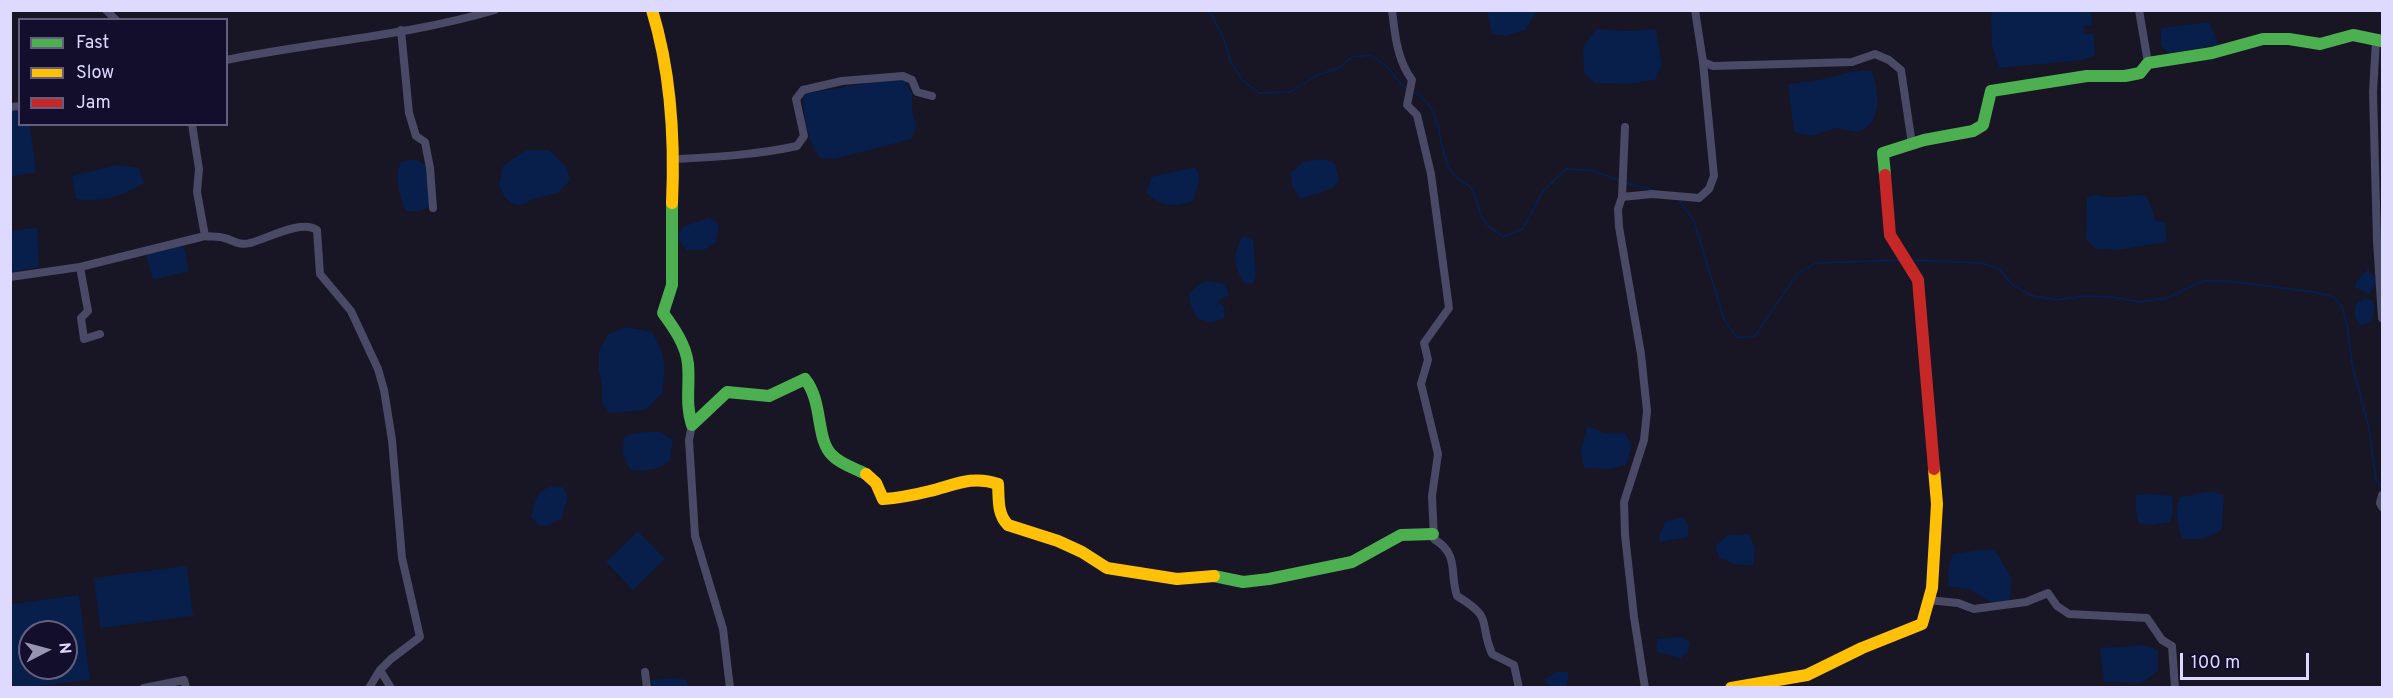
<!DOCTYPE html>
<style>
body{margin:0}
#map{position:relative;width:2393px;height:698px;overflow:hidden;background:#181525;font-family:Overpass,sans-serif}
canvas{display:block}
.frame{position:absolute;inset:0;border:12px solid #ddd9ff;pointer-events:none}
.legend{position:absolute;left:18px;top:18px;width:210px;height:108px;box-sizing:border-box;background:#130e2c;border:2px solid #645f80;margin:0;padding:8px 10px;list-style:none;font-size:18px;color:#ddd9ff}
.legend li{display:flex;align-items:center;gap:12px;height:30px}
.legend b{width:30px;border:2px solid #645f80}
.north{position:absolute;left:18px;top:620px;width:60px;height:60px;box-sizing:border-box;background:#130e2c;border:2px solid #645f80;border-radius:50%;rotate:84deg;font-size:16px;font-weight:700;line-height:24px;text-align:center;color:#ddd9ff}
.north::after{content:'';display:block;margin:auto;width:21px;height:27px;background:#9894b3;clip-path:polygon(50% 0,100% 100%,50% 72%,0 100%)}
.scale{position:absolute;left:2180px;top:653px;width:129px;height:27px;box-sizing:border-box;border:3px solid #ddd9ff;border-top:0;padding-left:8px;font-size:18px;line-height:21px;white-space:nowrap;color:#ddd9ff;-webkit-text-stroke:4px #130e2c;paint-order:stroke}
</style>
<div id="map">
<canvas width="2393" height="698"></canvas>
<div class="frame"></div>
<ul class="legend">
<li><b style="height:8px;background:#4caf50"></b>Fast</li>
<li><b style="height:8px;background:#ffc107"></b>Slow</li>
<li><b style="height:8px;background:#c62828"></b>Jam</li>
</ul>
<div class="north">N</div>
<div class="scale">100 m</div>
</div>
<script>
const c = document.querySelector('canvas').getContext('2d');
c.lineJoin = 'round';
function fillPath(path, color) { c.fillStyle = color; c.fill(path, 'evenodd'); }
function trace(path, color, width, dash) { c.strokeStyle = color; c.lineWidth = width; c.lineCap = dash ? 'butt' : 'round'; c.setLineDash(dash || []); c.stroke(path); }
fillPath(new Path2D(`
 M1997 10 2091 11 2092 25 2084 26V34H2094L2095 56 2082 60 1999 68 1992 45 1991 14Z
 M1487 11V10L1537 11 1525 30 1506 36 1492 34Z
 M2209 22 2219 45 2168 53 2161 45V28Z
 M1596 29 1630 31 1656 29 1662 65 1655 80 1628 84 1595 83 1584 73 1583 47Z
 M1856 71H1871C1878 85 1881 110 1871 123 1868 127 1862 130 1858 132L1836 128 1812 136 1794 132 1788 84 1819 80Z
 M890 79H904L912 93V112L917 125 911 139 835 159 820 158C808 141 802 114 804 94Z
 M19 110 20 124 30 125 36 173 11 176V111Z
 M526 150H549L566 166 570 180 558 193 532 199 525 204 515 205 505 198 499 185 503 166Z
 M1323 159 1335 163 1339 181 1333 188 1300 199 1292 185 1290 173 1304 162Z
 M407 160H417L426 165 429 203 427 208 416 212 406 211C400 199 394 174 401 162Z
 M117 165 139 168 144 183C121 197 103 202 76 199L72 176Z
 M1195 167 1200 178 1193 201C1174 208 1161 207 1146 192L1152 177Z
 M2096 195C2115 200 2125 195 2145 195L2150 203 2156 221 2165 222 2167 242 2117 250 2096 249 2086 239 2087 197Z
 M708 218 715 221 719 226 716 242 704 250H686L678 238 682 227Z
 M37 227 39 267 11 272V231Z
 M1243 236 1253 240 1256 275 1253 284 1244 283C1233 265 1233 254 1243 236Z
 M176 246 184 247 189 271 153 280 146 255Z
 M2368 269 2377 280 2370 295 2355 287 2356 282Z
 M1209 281 1225 284 1229 295 1218 301 1225 308 1224 319 1210 322 1198 319 1191 307 1189 293 1201 283Z
 M2365 298 2373 301 2375 309 2372 320 2362 326C2354 320 2354 313 2356 304Z
 M628 327 652 332C666 356 666 366 662 394L645 410 609 413 602 403V384L599 372V352L608 334Z
 M1587 426 1605 433H1625L1632 446 1626 465 1611 469 1584 468 1581 452Z
 M646 432H660L673 440 670 460C659 470 646 472 632 470 622 460 622 451 624 438L631 434Z
 M553 486 563 487 568 497 561 519 547 526 539 525 531 517C535 501 535 491 553 486Z
 M2213 491 2224 496 2222 530 2202 539H2182C2178 525 2173 511 2180 497Z
 M2150 494 2172 496 2173 512 2170 522 2154 525 2139 523 2136 513V495Z
 M1683 517 1688 524V537L1659 542 1660 533 1666 521Z
 M638 531 665 559 633 590 606 562Z
 M1749 534 1755 548 1753 565H1737L1719 558 1715 546 1728 535Z
 M1981 550H1995L2012 579 2009 603 1991 602 1969 589 1948 586 1949 565 1953 554Z
 M187 566 193 616 100 628 94 578Z
 M79 595 90 680 29 687H11V604ZM30 632H66V668H30Z
 M1680 637 1690 642 1688 652 1681 658 1657 652 1656 645 1658 639Z
 M2144 645 2158 650V671L2141 683 2104 682 2100 648Z
 M1556 672H1567L1569 676 1566 686 1551 687 1544 680Z
 M676 678 687 680 688 687H652L651 680Z`), '#071f4a');
trace(new Path2D(`
 M1207 10 1212 16 1223 37 1230 60 1242 80 1259 93 1290 92 1318 75 1339 68 1352 57 1371 55 1388 68 1402 85 1409 90
 M1414 92C1446 111 1435 142 1450 170 1455 179 1464 181 1471 188 1479 198 1477 213 1485 222 1489 228 1498 232 1503 237L1523 229 1543 191 1566 169 1593 171 1621 181
 M1626 183 1652 190
 M1679 200 1694 221 1724 319 1737 338 1755 336 1797 274 1816 263 1901 260
 M1910 260 1982 263 1999 269 2013 285 2030 295 2056 300 2085 296 2112 297 2140 302 2167 298 2203 281H2227L2314 292 2334 297 2342 307 2347 325 2352 364 2369 428 2376 479 2382 488`), '#071f4a', 2);
trace(new Path2D(`
 M106 10 116 20
 M1392 10C1395 35 1397 60 1412 80L1407 105 1417 115 1431 174 1449 308 1424 343 1428 360 1421 384 1438 454 1432 496 1434 539C1460 555 1449 572 1457 596 1495 619 1478 621 1492 654L1514 665 1519 688
 M1695 10 1703 62 1713 66 1852 62 1875 54 1889 60 1901 70 1912 144
 M2139 10 2148 63
 M401 30 409 113 416 136 425 142 430 168 433 208
 M2376 41 2373 92 2377 241 2382 318
 M226 60C315 42 407 36 495 10
 M10 107 20 106
 M192 124 199 169 197 192 205 236C211 237 218 236 224 238 233 240 239 246 250 243 267 239 301 219 317 230L320 274 351 311 378 369 384 390 392 440 402 558 420 637 391 659 380 670 391 688
 M674 159C716 157 756 155 797 146L804 136 796 99 803 90 842 81 903 76 912 80 917 92 932 96
 M1622 197 1625 127
 M80 267 88 311 81 318 84 339 100 334
 M10 277 80 267 205 236
 M692 425 689 440 695 536 723 629 730 688
 M2382 495 2380 503 2382 507
 M1928 600 1958 603 1974 609 2026 602 2048 593 2057 606 2069 614 2147 618 2162 640 2172 646 2175 688
 M645 672 647 688
 M144 688 184 680 186 688
 M369 688 380 670
 M1645 688 1634 617 1625 535 1624 502 1644 440 1647 411 1641 354 1619 227 1618 209 1622 197 1652 194 1699 198 1709 189 1714 176 1703 62`), '#4a4966', 8);
trace(new Path2D(`
 M1885 175 1883 153 1924 140 1973 131 1983 125 1991 91 2087 76H2125L2140 73 2148 63 2212 53 2263 39H2289L2320 44 2353 35 2382 41
 M672 203V285L663 313C674 328 686 345 688 364 690 385 685 404 692 425L727 392 769 396 805 379C824 403 815 440 833 456 842 465 855 468 866 474
 M1214 576 1243 582 1269 579 1352 562 1401 535 1433 534`), '#4caf50', 12);
trace(new Path2D(`
 M652 10C671 72 675 138 672 203
 M866 474 876 483 883 499C899 498 914 495 930 491 954 485 973 475 998 484 999 499 997 514 1008 525L1058 541 1082 552 1107 568 1177 579 1214 576
 M1731 688 1807 675 1862 648 1922 624 1932 588 1937 504 1934 469`), '#ffc107', 12);
trace(new Path2D(`
 M1885 175 1890 235 1918 280 1934 469`), '#c62828', 12);
</script>
